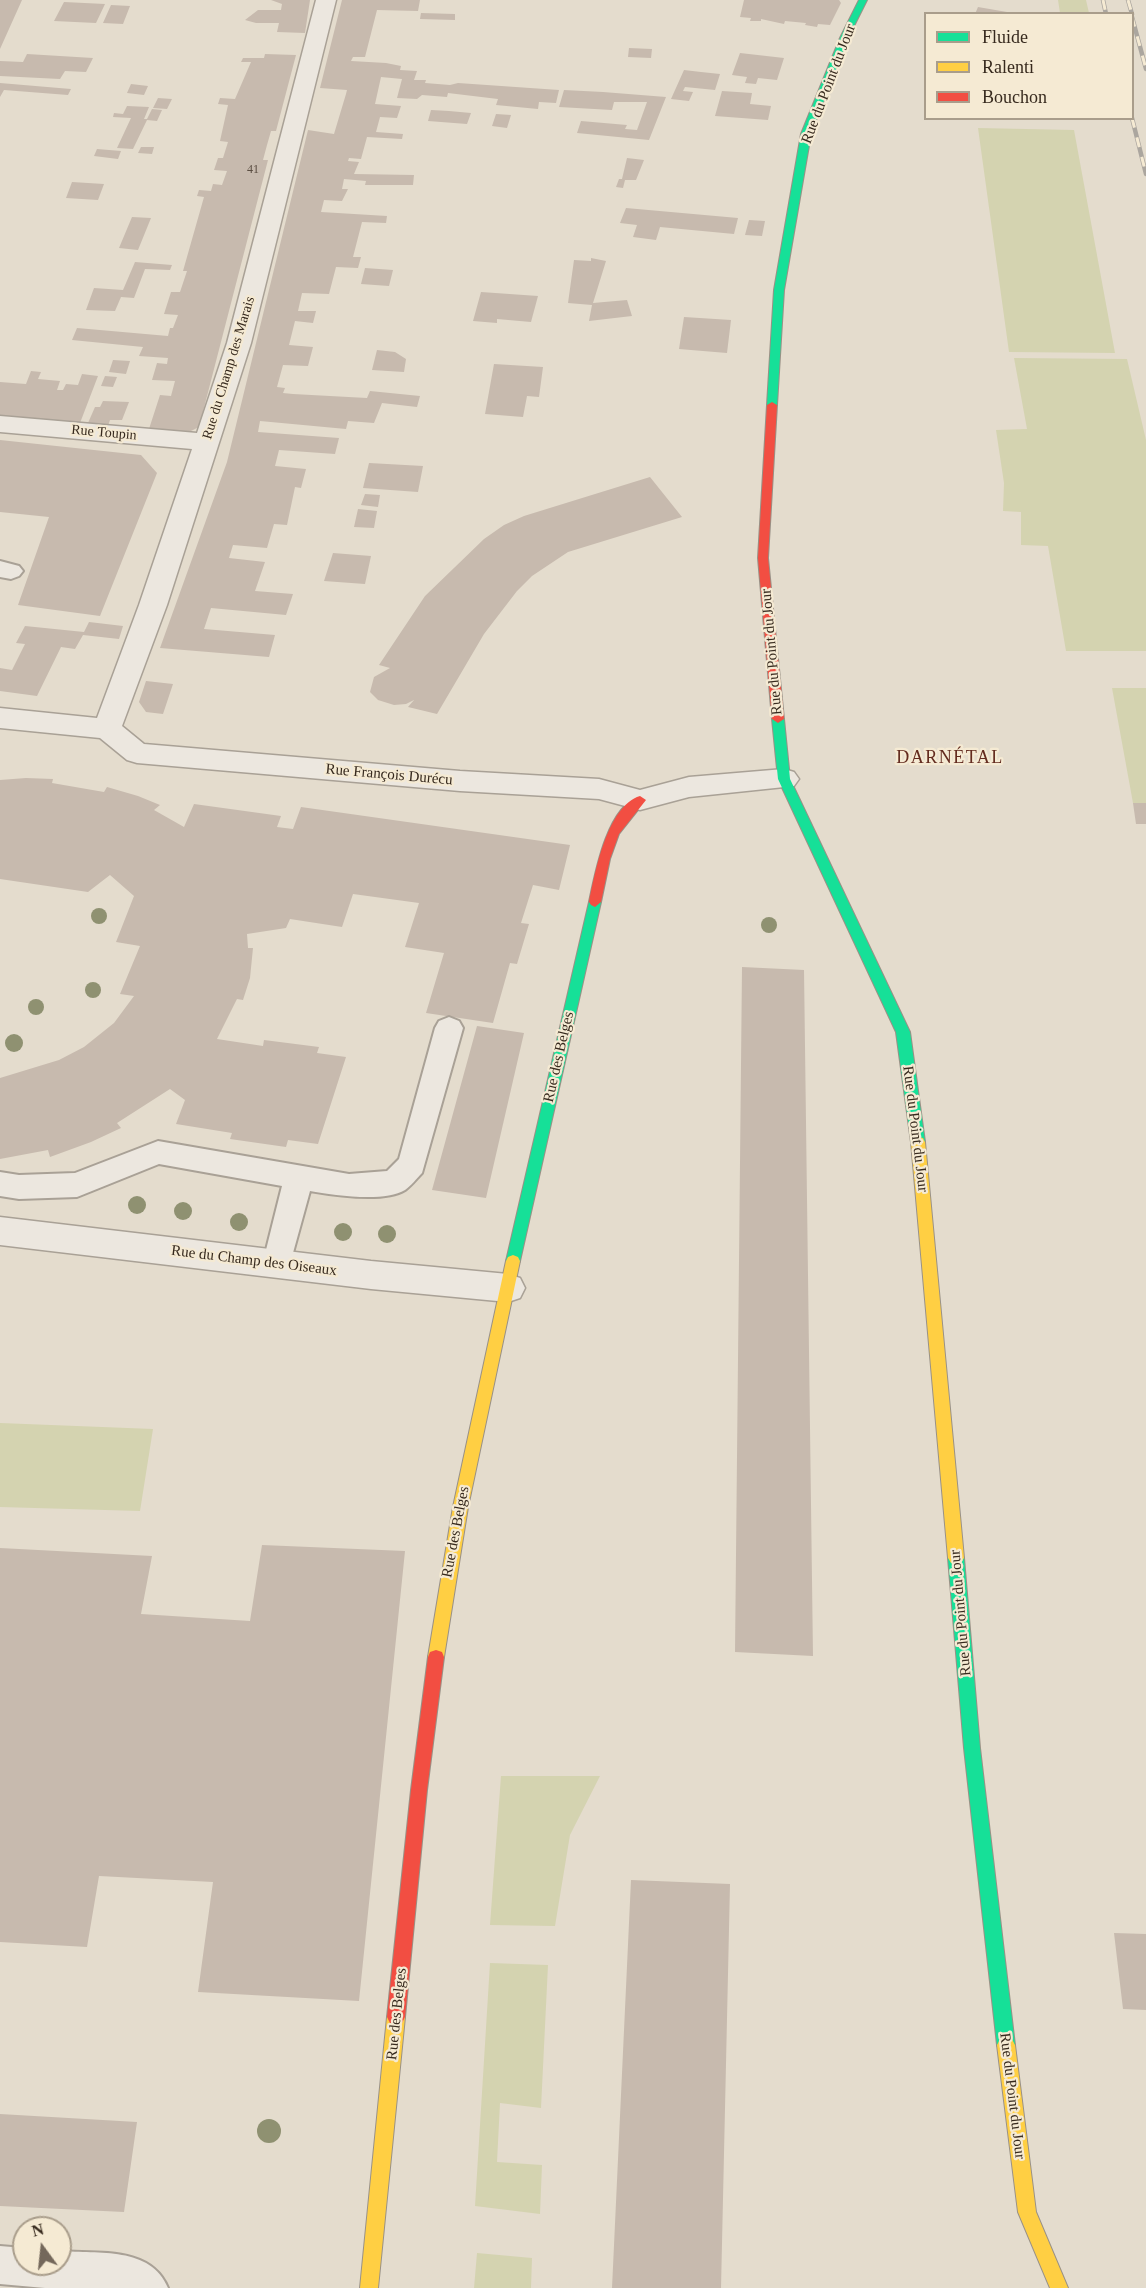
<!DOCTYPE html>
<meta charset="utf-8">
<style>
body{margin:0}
#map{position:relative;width:1146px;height:2288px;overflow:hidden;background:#e4dccd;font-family:"Times New Roman",serif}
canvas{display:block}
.legend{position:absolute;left:924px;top:12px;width:210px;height:108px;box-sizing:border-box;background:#f5ead3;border:2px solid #a99d8b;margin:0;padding:8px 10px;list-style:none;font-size:18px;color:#372a1e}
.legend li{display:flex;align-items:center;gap:12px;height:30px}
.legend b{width:30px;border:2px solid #a99d8b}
.north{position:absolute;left:12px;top:2216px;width:60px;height:60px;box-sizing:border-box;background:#f5ead3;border:2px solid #a99d8b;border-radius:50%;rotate:345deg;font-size:16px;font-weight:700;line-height:24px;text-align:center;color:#372a1e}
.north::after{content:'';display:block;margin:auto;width:21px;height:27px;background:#74685b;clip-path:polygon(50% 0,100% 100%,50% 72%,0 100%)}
</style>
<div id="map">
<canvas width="1146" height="2288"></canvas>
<ul class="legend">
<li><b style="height:8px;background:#16e098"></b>Fluide</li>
<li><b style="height:8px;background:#ffcf43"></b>Ralenti</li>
<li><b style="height:8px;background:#f24e42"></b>Bouchon</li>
</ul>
<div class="north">N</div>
</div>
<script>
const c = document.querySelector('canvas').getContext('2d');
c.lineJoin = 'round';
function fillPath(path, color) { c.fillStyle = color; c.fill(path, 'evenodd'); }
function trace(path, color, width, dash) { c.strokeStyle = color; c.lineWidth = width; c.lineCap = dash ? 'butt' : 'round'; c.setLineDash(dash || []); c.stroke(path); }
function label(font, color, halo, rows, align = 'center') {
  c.font = font + ' "Times New Roman",serif'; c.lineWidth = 4.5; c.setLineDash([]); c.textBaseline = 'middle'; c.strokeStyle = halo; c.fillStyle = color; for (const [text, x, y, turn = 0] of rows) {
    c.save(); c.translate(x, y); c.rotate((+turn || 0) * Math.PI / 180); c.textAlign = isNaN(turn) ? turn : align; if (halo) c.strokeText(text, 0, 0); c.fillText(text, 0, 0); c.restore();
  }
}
fillPath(new Path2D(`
 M1058 0H1086L1089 13H1060Z
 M978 128 1074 130 1115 353 1009 352Z
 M1014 358 1127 359 1146 440V651H1066L1048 546 1021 545V512L1003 511 1004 483 996 430 1027 429Z
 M1112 688H1146V803H1133Z
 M0 1423 153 1429 140 1511 0 1507Z
 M501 1776H600L570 1835 555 1926 490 1925Z
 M490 1963 548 1965 541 2108 500 2103 497 2162 542 2165 540 2214 475 2206Z
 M477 2253 532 2258 531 2288H474Z`), '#d4d3b0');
fillPath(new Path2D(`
 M0 0H22L0 49Z
 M271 0H310L305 33 277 32 279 23H256L245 20 258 10H281L282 4Z
 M342 0H420L418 11 377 10 365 57H353L351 61 386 63 401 66 400 70 417 71 414 80H426L425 83 450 85 458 83 559 90 556 103 539 102 538 109 496 105 498 99 448 93 447 97 422 95 417 99 397 98 402 79 381 77 375 104 401 106 397 118 380 117 376 132 403 134 402 139 367 137 361 159 349 158 348 161 359 162 354 174 414 175 413 185H365L366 181 344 179 342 189H348L342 201 324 200 321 212 387 216 386 223 362 222 353 257H361L358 268 336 267 329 294 302 293 298 311H316L313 323 295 321 289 345 313 347 308 366 283 365 277 387 285 388 283 393 293 394 367 398 370 391 420 396 417 407 382 403 374 423 348 421 346 429 260 421 258 432 339 438 335 454 279 450 275 466 306 469 301 488 295 487 287 525 274 524 267 548 233 545 229 558 265 562 255 591 293 594 286 615 211 608 204 629 275 635 269 657 160 648 227 462 308 130 334 134 346 94 347 90 320 88Z
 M744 0H839L841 3 830 25 818 24 817 27 805 25 806 23 785 21 784 24 761 19V21H750L751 18 740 17Z
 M64 2 105 4 96 23 54 21Z
 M111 5 130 6 123 24 103 23Z
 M978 7 1007 12V14H975Z
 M421 13 455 14V20L420 19Z
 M629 48 652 49 651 58 628 57Z
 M740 53 784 58 777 80 758 78 756 84 745 83 747 77 732 75Z
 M27 54 93 58 86 72 65 71 60 79 0 76V61L23 62Z
 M265 54 296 55 276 131H271L267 145 263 160H268L199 427 187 433 149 429 160 395 171 396 175 381 152 380 157 363 167 364 168 358 139 356 143 347 72 340 77 328 168 336 170 328H173L178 315 164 314 171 292H180L187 271H183L204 197 197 196 199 190 211 191 213 184 222 185 227 171 214 170 218 158H223L228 142 220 141 228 105 218 104 220 98 235 99 251 62H241L243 58H264Z
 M684 70 701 72 720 74 715 90 685 87 683 91 693 92 689 101 671 99Z
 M0 83 59 88 71 89 68 95 4 90 0 97Z
 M131 84 148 86 144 95 127 93Z
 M564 90 603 92 666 97 649 140 577 133 581 121 627 125 625 129 637 130 647 102H614L612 110 559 107Z
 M722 91 752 93 750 104 771 106 768 120 715 116Z
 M158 98 172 99 167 109 153 108Z
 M127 106 149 107 144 119H147L152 109 162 110 157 121 147 120 133 149 117 148 131 118 113 117 114 113 123 114Z
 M431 110 449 111 471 113 467 124 428 121Z
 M496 114 511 115 507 128 492 126Z
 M141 147H154L152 154 138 153Z
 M97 149 121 151 118 159 94 156Z
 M627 158 644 160 636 180H625L623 188 616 187 619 179H622Z
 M72 182 104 184 98 200 66 198Z
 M626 208 738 218 734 234 660 227 656 240 633 237 637 225 620 223Z
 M132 217 151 218 138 250 119 248Z
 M749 220 765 221 762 236 745 235Z
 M591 258 606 261 593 303 627 300 632 316 589 321 592 305 568 303 574 260 591 261Z
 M135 262 172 265 170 270 145 269 134 298 121 297 115 311 86 310 94 288 123 290Z
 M365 268 393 270 389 286 361 284Z
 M481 292 538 296 531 322 497 319V323L473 321Z
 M684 317 731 320 727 353 679 349Z
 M377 350 395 352 406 359 404 372 372 370Z
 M113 360 130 361 126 374 109 372Z
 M494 364 543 367 539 397 527 396 523 417 485 414Z
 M31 371 41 372 38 379 60 381 57 390H63L66 384 78 385 82 374 98 376 80 423 0 416V382L26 384Z
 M105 376 117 377 113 387 101 386Z
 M103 401 129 402 122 420H110L108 426 88 423 95 407H100Z
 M0 440 141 455 157 473 100 616 18 605 49 517 0 512Z
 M369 463 423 466 418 492 363 488Z
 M650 477 682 517 568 552 532 576 517 591 484 634 437 714 408 707 414 700 406 704 394 705 378 700 370 692 374 677 390 668 379 665 425 596 484 539 504 525 524 516Z
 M365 494 380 495 378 507 361 505Z
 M358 509 377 511 374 528 354 527Z
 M333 553 371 556 365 584 324 581Z
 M89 622 123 626 119 639 83 635 75 649 61 647 37 696 0 691V668L12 670 25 644 16 643 25 626 84 632Z
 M146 681 173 684 163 714 146 712 139 702Z
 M26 778 53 779 52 783 104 792 107 787 138 796 160 805 154 810 184 827 194 804 281 816 277 827 293 829 301 807 570 845 559 890 533 885 521 923 529 924 517 964 510 963 493 1023 426 1013 444 953 405 947 419 903 353 894 342 927 290 919 286 928 247 934 248 948H253L250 978 243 1000 237 999 217 1039 263 1046 264 1040 319 1047 317 1053 346 1057 318 1144 288 1140 286 1147 230 1139 232 1133 176 1124 185 1100 170 1089 117 1123 121 1128 91 1142 50 1157 48 1150 0 1159V1078L59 1060 84 1047 114 1023 134 996 120 994 140 946 116 942 134 896 110 875 88 892 0 879V780Z
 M1133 803H1146V824H1136Z
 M742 967 804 970 813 1656 735 1652Z
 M477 1026 524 1033 486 1198 432 1190Z
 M262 1545 405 1551 359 2001 198 1992 213 1882 99 1876 87 1947 0 1942V1548L152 1556 141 1614 250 1621Z
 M631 1880 730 1884 721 2288H612Z
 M1114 1933 1146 1934V2010L1123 2009Z
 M0 2114 137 2122 124 2212 0 2206Z`), '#c7baae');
const lane = new Path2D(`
 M0 561 19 566 23 571 19 576 11 579 0 577Z
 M449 1017 459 1021 463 1028 422 1173C417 1178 411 1186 405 1190 384 1203 333 1195 310 1191L288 1271 278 1274 268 1271 263 1262 282 1186 159 1164 77 1197 19 1199 0 1196V1172L19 1175 75 1173 158 1141 349 1174 387 1171 399 1159 435 1028 439 1021Z
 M0 2246 24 2248V2264H60V2251C98 2254 151 2246 168 2288H45L0 2284Z`);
const street = new Path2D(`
 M316 0H336L251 343 167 605 122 726 144 744 460 771 599 779 640 790 689 777 784 769 794 772 799 779 794 786 689 797 640 810 599 799 460 791 137 763 127 760 100 738 0 728V708L97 718 139 605 192 449 0 432V416L197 433 227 343Z
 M0 1217 371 1261 508 1274 520 1278 525 1288 520 1298 508 1302 371 1289 0 1245Z`);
const fast = new Path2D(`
 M859 0H867L848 38 811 134 784 290 777 405 772 408 767 405 774 290 801 134 840 38Z
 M778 715 784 719 790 779 910 1032 925 1142 923 1146H913L911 1142 896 1032 778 779 772 719Z
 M595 897 601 902 520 1261 518 1265 513 1267 508 1265 506 1261 589 902Z
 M956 1551 961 1553 964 1558 980 1748 1015 2045 1012 2051 1006 2054 1000 2051 997 2045 964 1748 948 1558 951 1553Z`);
const slow = new Path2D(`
 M918 1137 923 1138 925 1142 964 1558 961 1563 956 1565 951 1563 948 1558 911 1142 913 1138Z
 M513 1255 518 1257 520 1261 468 1507 444 1657 442 1662 436 1664 430 1662 428 1657 453 1507 506 1261 508 1257Z
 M396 2008 402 2011 405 2017 378 2288H360L387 2017 390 2011Z
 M1006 2036 1012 2039 1015 2045 1036 2212 1068 2288H1050L1018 2212 997 2045 1000 2039Z`);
const jam = new Path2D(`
 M772 402 777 405 768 558 784 719 778 723 772 719 758 558 767 405Z
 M640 796 646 800 619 834 610 859 601 902 595 907 591 905 589 902C595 873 607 806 640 796Z
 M436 1650 442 1652 444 1657 427 1790 405 2017 402 2023 396 2026 390 2023 387 2017 411 1790 428 1657 430 1652Z`);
trace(lane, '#a9a196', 4);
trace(street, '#a9a196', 3);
trace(fast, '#999186', 2);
trace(slow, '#999186', 2);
trace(jam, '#999186', 2);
fillPath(lane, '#ece7df');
fillPath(street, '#ece7df');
fillPath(fast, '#16e098');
fillPath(slow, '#ffcf43');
fillPath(jam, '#f24e42');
const rail = new Path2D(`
 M1103 0 1106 14
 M1128 0 1132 14
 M1132 17 1146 69
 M1132 118 1146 174`);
trace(rail, '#aba69f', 4.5);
trace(rail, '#f5ead3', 3, [10]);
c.fillStyle = '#8f9171';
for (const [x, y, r] of [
 [99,916,8],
 [769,925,8],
 [93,990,8],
 [36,1007,8],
 [14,1043,9],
 [137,1205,9],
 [183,1211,9],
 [239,1222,9],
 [343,1232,9],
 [387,1234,9],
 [269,2131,12]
]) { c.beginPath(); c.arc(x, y, r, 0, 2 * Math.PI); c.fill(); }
label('12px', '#5b4e42', null, [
 ["41",253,170]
]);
label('14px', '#372a1e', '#f5ead3', [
 ["Rue du Champ des Marais",229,368,-73],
 ["Rue Toupin",104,433,5]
]);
label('15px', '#372a1e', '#f5ead3', [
 ["Rue du Point du Jour",829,84,-69],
 ["Rue du Point du Jour",772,652,-95],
 ["Rue François Durécu",389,775,5],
 ["Rue des Belges",559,1057,-77],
 ["Rue du Point du Jour",915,1129,83],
 ["Rue du Champ des Oiseaux",254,1261,7],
 ["Rue des Belges",456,1532,-79],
 ["Rue du Point du Jour",961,1613,-95],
 ["Rue des Belges",397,2014,-84],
 ["Rue du Point du Jour",1012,2096,83]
]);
c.letterSpacing = '1.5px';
label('18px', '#632b1f', '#f5ead3', [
 ["DARNÉTAL",950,758]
]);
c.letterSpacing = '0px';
</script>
